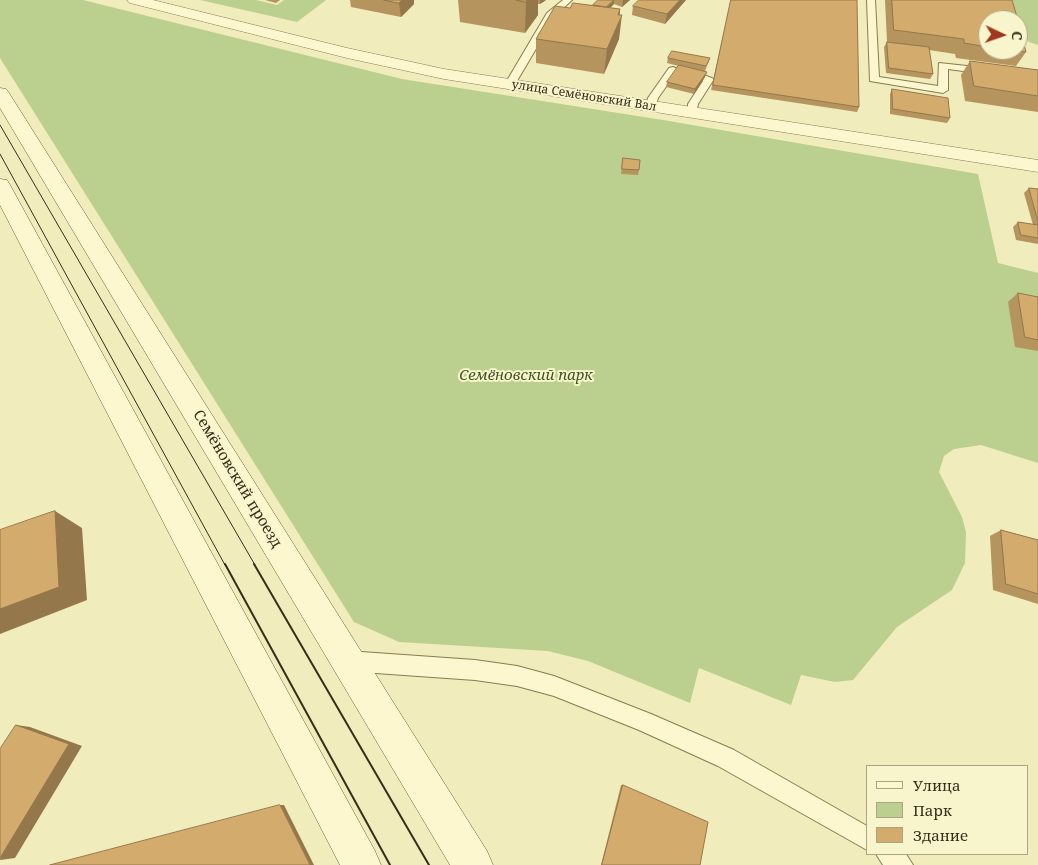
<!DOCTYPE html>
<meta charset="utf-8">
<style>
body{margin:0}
#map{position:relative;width:1038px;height:865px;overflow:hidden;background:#f1ecbb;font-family:"Noto Serif",serif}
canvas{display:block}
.legend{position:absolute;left:866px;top:765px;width:162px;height:90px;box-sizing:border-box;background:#f8f4cb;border:1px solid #aba584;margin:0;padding:6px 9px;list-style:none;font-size:15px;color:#372e1a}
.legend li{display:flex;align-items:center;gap:10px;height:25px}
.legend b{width:25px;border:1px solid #aba584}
.north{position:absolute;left:978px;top:10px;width:50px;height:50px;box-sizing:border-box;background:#f8f4cb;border:1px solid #aba584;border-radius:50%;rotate:93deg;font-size:14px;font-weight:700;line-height:20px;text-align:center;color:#372e1a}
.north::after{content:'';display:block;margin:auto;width:18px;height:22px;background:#9d371f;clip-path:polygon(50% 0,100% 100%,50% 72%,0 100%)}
</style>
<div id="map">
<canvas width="1038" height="865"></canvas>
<ul class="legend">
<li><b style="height:6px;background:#fcf7ce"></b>Улица</li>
<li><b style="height:14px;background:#bbd08e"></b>Парк</li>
<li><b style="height:14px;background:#d3ac6d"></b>Здание</li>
</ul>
<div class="north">С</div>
</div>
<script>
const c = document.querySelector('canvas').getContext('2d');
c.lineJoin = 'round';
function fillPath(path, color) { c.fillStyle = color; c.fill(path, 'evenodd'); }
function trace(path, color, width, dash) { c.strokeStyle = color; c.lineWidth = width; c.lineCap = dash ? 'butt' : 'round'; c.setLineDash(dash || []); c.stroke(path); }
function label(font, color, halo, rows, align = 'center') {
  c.font = font + ' "Noto Serif",serif'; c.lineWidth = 4; c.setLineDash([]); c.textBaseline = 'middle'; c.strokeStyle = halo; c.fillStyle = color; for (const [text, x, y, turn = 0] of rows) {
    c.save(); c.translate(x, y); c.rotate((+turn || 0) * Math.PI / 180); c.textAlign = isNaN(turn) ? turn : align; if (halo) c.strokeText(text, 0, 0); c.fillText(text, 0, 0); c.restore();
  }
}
fillPath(new Path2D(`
 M0 0H83L402 79 663 120 978 174 998 263 1038 273V463L981 445 954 449 944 456 939 472 962 517 966 532 965 563 952 590 897 627 853 680 835 682 801 675 791 705 699 668 690 703 588 661 548 651 399 642 354 622 0 58Z
 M200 0H256L277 5 284 0H326L297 22Z
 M1010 0H1038V45L1029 42 1018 30V20H1011Z`), '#bbd08e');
const service = new Path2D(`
 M563 0H572L556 15 514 86H506L505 84 547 13Z
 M867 0H875L879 77 938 86 939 63 986 68 991 71 986 74 948 69V90L943 93 870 81Z
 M673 67 682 71 675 74 658 98 655 108H647L646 106 648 98 669 68Z
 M704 75 714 79 698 104 696 114H688V104L703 81 699 78Z
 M347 651 475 660 517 666 554 676 651 714 734 750 867 826V850L718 766 639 730 554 696 517 686 475 680 347 671 340 668 337 661 340 654Z
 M876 854H906L913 865H883Z`);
const tertiary = new Path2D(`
 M127 0H153L347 48 444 69 1038 160V172L444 79 347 58 130 3Z`);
const secondary = new Path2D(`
 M0 88 6 89 9 93 487 851 493 865H450L0 108Z
 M0 179 7 180 10 185 375 851 381 865H340L0 205Z`);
trace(service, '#897b53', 2);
trace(tertiary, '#897b53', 1);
trace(secondary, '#6b5c37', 1);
fillPath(service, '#fcf7ce');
fillPath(tertiary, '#fcf7ce');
fillPath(secondary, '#fcf7ce');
trace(new Path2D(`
 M0 125 255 565
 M0 154 225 565`), '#372e1a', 1);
trace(new Path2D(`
 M225 564 390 865
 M254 564 429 865`), '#372e1a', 2);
fillPath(new Path2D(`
 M265 0H280L276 3Z
 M350 0H414V4L401 17 351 7Z
 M458 0H546L540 4H538V15L525 33 460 22Z
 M598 0H630L622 7 614 4 610 8 620 9 619 39 604 74 536 63V39L570 8 593 5Z
 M686 0 665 24 632 15 633 6Z
 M731 0 859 107 857 112 711 90Z
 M885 0H1012L988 20V50H1018L1026 52 1016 66 956 58 955 54 929 50 933 74 930 79 886 73 884 47 887 42Z
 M668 58H710L708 63 705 71V77L694 94 666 87 667 82 679 66 667 63Z
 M970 61 1038 70V112L965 101 961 75Z
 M892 89 950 118 947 123 890 114V94Z
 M623 158 639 170 638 175 621 174Z
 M1029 188 1038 189V244L1016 240 1013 227 1018 222 1033 225 1024 193Z
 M1018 293 1038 297V351L1015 347 1008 302Z
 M1001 530 1038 540V604L993 590 990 536Z
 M621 785H623L700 865H601Z`), '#b5945e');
fillPath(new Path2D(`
 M402 0H414V4L401 17 399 3Z
 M527 0H538V15L525 33 526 2Z
 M540 0H546L540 4Z
 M614 0V4L601 17 602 12Z
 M623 0H630L622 7Z
 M680 0H686L665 24 667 14Z
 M620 9 619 23 622 15 619 39 604 74 607 49 618 15Z
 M707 72 705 77 694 94 695 89Z
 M55 511 82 528 87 600 0 634V609Z
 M16 725 30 727 82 746 15 858 0 860Z
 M280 805H284L314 865H310Z`), '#94784c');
const building = new Path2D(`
 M384 0H402L399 3Z
 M516 0H527L526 2Z
 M598 0H614L606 7 593 5Z
 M639 0H680L667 14 633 6Z
 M731 0H857L859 107 713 85Z
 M892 0H1012L1018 20H988V47L964 43V39L894 30Z
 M573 3 620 9 618 15H622L607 49 536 39 555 6 570 8Z
 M1018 22 1026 52 1012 50H1018Z
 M887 42 929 47 933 74 889 68Z
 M672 51 710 58 706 66 668 58Z
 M970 61 1038 70V96L974 86Z
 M679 65 707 72 695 89 667 82Z
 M892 89 948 98 950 118 893 109Z
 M623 158 640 160 639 170 622 169Z
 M1029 188 1038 189V221Z
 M1018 222 1038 225V238L1021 235Z
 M1018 293 1038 297V340L1025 337Z
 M55 511 59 587 0 609V530Z
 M1001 530 1038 540V594L1006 584Z
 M16 725 69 744 0 858V749Z
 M623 785 708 822 700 865H602Z
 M280 805 310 865H50Z`);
fillPath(building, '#d3ac6d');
trace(building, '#94784c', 1);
label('12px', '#372e1a', '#f8f4cb', [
 ["улица Семёновский Вал",584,96,9]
]);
label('italic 15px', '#3d551f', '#f8f4cb', [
 ["Семёновский парк",526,376]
]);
label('15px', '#372e1a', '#f8f4cb', [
 ["Семёновский проезд",237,479,59]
]);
</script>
